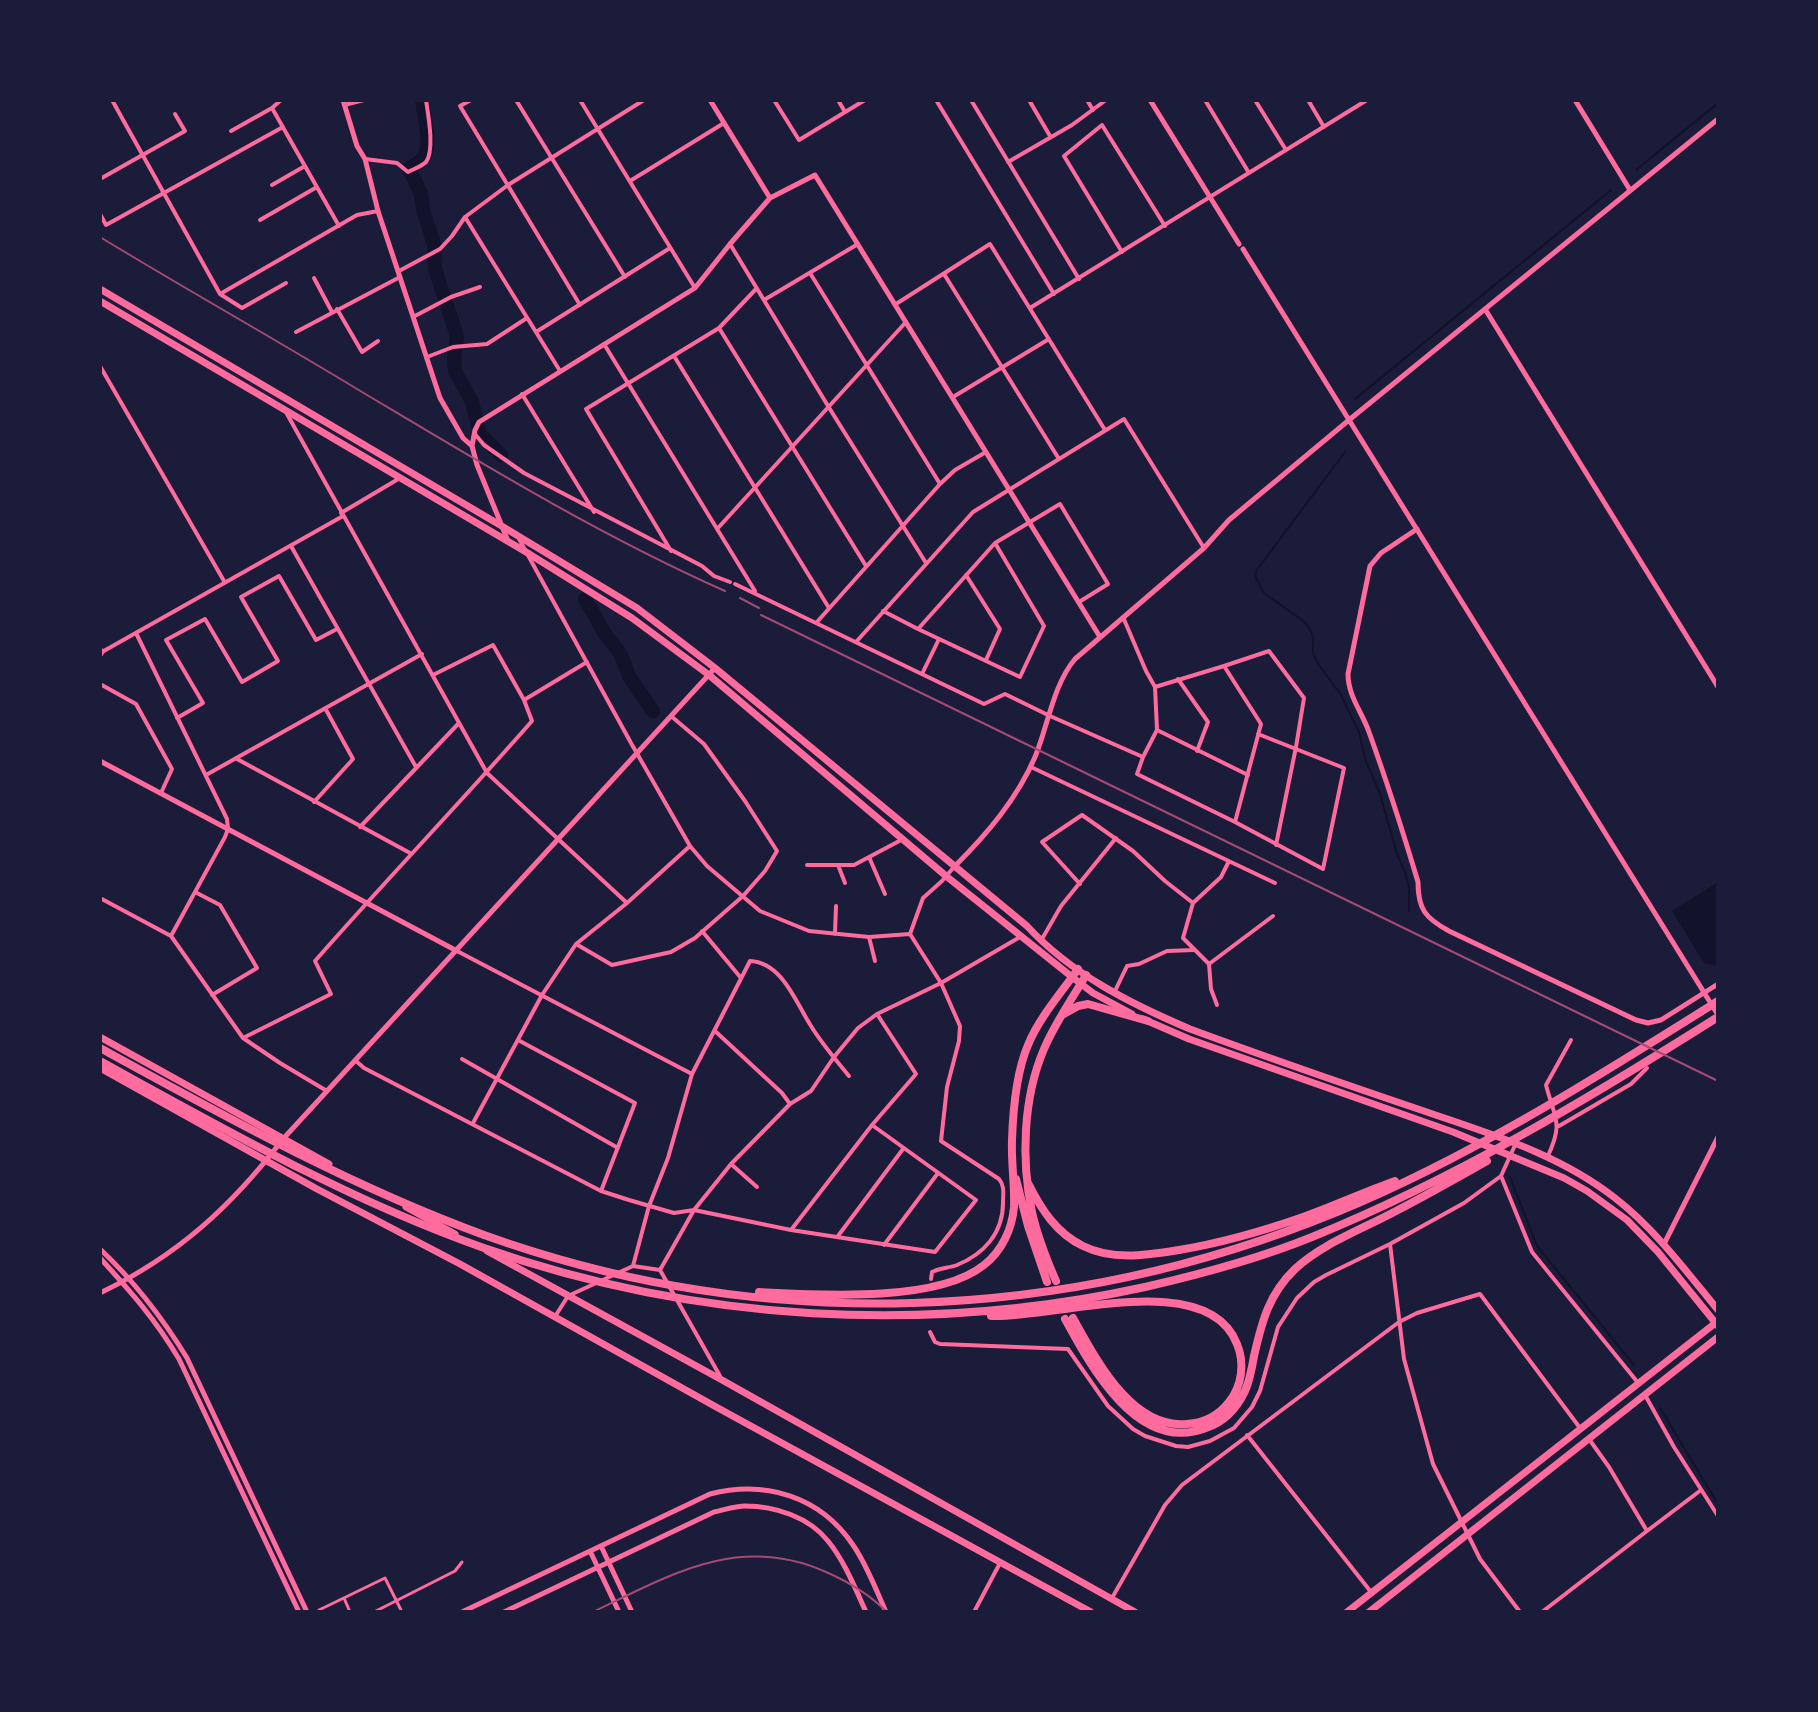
<!DOCTYPE html>
<style>
body{margin:0}
#map{position:relative;width:1818px;height:1712px;overflow:hidden;background:#1b1b3a;font-family:"Sofia Sans Condensed",sans-serif}
canvas{display:block}
.frame{position:absolute;inset:0;border:102px solid #1b1b3a;pointer-events:none}
</style>
<div id="map">
<canvas width="1818" height="1712"></canvas>
<div class="frame"></div>
</div>
<script>
const c = document.querySelector('canvas').getContext('2d');
c.lineJoin = 'round';
function fillPath(path, color) { c.fillStyle = color; c.fill(path, 'evenodd'); }
function trace(path, color, width, dash) { c.strokeStyle = color; c.lineWidth = width; c.lineCap = dash ? 'butt' : 'round'; c.setLineDash(dash || []); c.stroke(path); }
fillPath(new Path2D(`
 M1718 882V966L1704 963 1672 911Z`), '#12122b');
trace(new Path2D(`
 M1636 170 1718 103
 M1355 399 1611 190
 M1345 452 1256 571 1255 576 1264 593 1302 620 1309 627 1313 636V654L1319 665 1341 695 1359 732 1365 759 1380 794 1397 854 1405 872 1409 887V911
 M1510 1177 1537 1246 1634 1365
 M1660 1408 1718 1504`), '#12122b', 2);
trace(new Path2D(`
 M422 100C424 115 431 141 425 155 422 162 415 165 409 168L421 194 423 210 434 244 435 269 457 336 454 357 455 371 472 402 480 434 501 455
 M585 599 605 634 620 653 630 678 653 711`), '#12122b', 14);
trace(new Path2D(`
 M344 1598 350 1612
 M319 1610 385 1578 402 1612
 M374 1612 455 1571 462 1562`), '#ff6b9d', 3);
trace(new Path2D(`
 M112 100 220 294 357 215 378 211
 M471 100 460 106 580 305
 M516 100 625 277
 M580 100 695 288
 M774 100 799 140 865 100
 M838 100 845 112
 M936 100 1054 294
 M971 100 1079 279
 M1029 100 1050 136
 M1087 100 1093 110
 M1205 100 1249 173
 M1255 100 1286 150
 M1308 100 1324 127
 M344 105 364 100
 M272 108 281 100
 M231 131 272 108 339 226
 M365 159 397 163 408 172C414 169 422 166 426 162 435 150 428 114 426 100
 M1008 162 1072 125 1106 100
 M100 179 185 131 175 114
 M630 181 724 123
 M272 185 305 166
 M100 214 106 225 283 127
 M465 217 560 371
 M260 220 317 187
 M730 244 828 406 926 563
 M1122 252 1064 156 1102 125 1165 226
 M399 271 440 249 452 236 465 217 508 185 644 100
 M810 273 940 484
 M944 274 1059 459
 M314 278 332 312
 M220 294 242 308 286 283
 M764 300 858 244
 M896 304 990 244 1105 430
 M1030 308 1367 100
 M337 309 362 352 378 341
 M413 317 451 297 480 287
 M719 328 866 566
 M296 332 400 277
 M536 332 670 248
 M604 344 755 591
 M674 356 829 608
 M427 357 453 347 487 344 527 318
 M100 366 224 581
 M522 394 594 512
 M953 397 1049 339
 M287 414 487 773 627 903
 M474 433 484 445 524 473 702 566 714 576 730 582
 M341 513 400 478
 M718 528 906 322
 M518 537 631 743 690 846 707 866 760 911 809 931 869 937 910 934
 M291 546 416 767
 M671 551 586 409 719 328 756 289
 M966 575 1000 629 986 660
 M735 584 984 704 1005 694 1050 716 1143 757
 M883 611 918 629 1020 677 1044 626 995 543
 M1123 617 1146 671 1155 687 1157 730 1143 757 1137 774 1235 822 1323 869 1344 768 1258 734
 M817 622 940 484 955 470 986 452
 M918 629 995 543 1060 504 1108 584 1079 602
 M136 633 227 819 228 829 225 837 171 936
 M856 642 973 512 1124 419 1204 548
 M100 648 102 652 343 516
 M922 674 939 639
 M1178 679 1208 722 1197 751
 M100 684 136 704 172 769 161 793
 M1155 687 1224 666
 M524 700 587 662
 M177 718 203 703 166 640 205 619 242 682 278 661 241 597 279 576 316 640 337 629
 M1157 730 1248 775
 M237 759 410 853
 M1031 767 1275 883
 M206 775 422 654
 M314 802 353 759 325 708
 M1235 822 1261 724 1224 666 1269 651 1304 698 1296 747 1276 845
 M360 827 459 723
 M869 857 885 894
 M1229 861 1221 877 1193 903 1183 938 1209 964 1273 916
 M807 865H854L903 839
 M838 865 845 883
 M1080 884 1042 842 1082 815 1133 851 1165 881 1193 903
 M195 892 220 905 257 968 212 995
 M100 898 171 936 243 1038
 M702 931 741 978
 M835 934 836 906
 M910 934 941 983 960 1026 959 1041 947 1087 941 1141 999 1179C1005 1186 1003 1194 1003 1203 1003 1233 984 1254 957 1265 949 1268 940 1268 932 1272L931 1279
 M910 934 923 898 942 881 954 867
 M869 937 875 961
 M1042 939 1061 906 1116 838
 M576 944 612 965 671 952 695 938 743 896 765 871 777 851 745 801 704 744 671 716
 M457 951 692 1074
 M1209 964 1211 989 1217 1005
 M1114 993 1127 966 1139 964 1167 951 1194 950
 M715 1031 782 1093 790 1104
 M518 1040 635 1103 601 1191
 M462 1059 618 1148
 M356 1061 364 1068 601 1191 629 1200 674 1213 694 1210 791 1230 935 1252 976 1200 872 1125
 M327 1091 280 1063 243 1038 331 994 315 961C386 880 461 802 532 721L524 700 493 645 433 675
 M473 1123 542 995 576 944 627 903 690 846
 M1559 1126 1631 1084 1647 1068
 M1547 1158C1564 1122 1555 1120 1546 1085L1571 1040
 M731 1164 757 1187
 M1501 1176 1532 1252 1639 1384
 M791 1230 872 1125 916 1074 877 1014
 M838 1236 903 1149
 M1390 1244 1404 1359 1433 1464 1480 1559 1520 1612
 M884 1245 938 1173
 M633 1266 649 1206 668 1158 692 1074 750 961C782 962 796 1003 811 1026 822 1044 836 1060 849 1076
 M660 1270 694 1210 731 1164 790 1104 811 1091 834 1057 858 1028 877 1014 941 983 1020 937
 M660 1270 720 1376
 M556 1315 568 1296 633 1266 660 1270
 M930 1332 935 1342 940 1344 1068 1349 1108 1406 1133 1429 1145 1436 1176 1446 1188 1447 1210 1441 1234 1428 1252 1407 1260 1391 1278 1327 1297 1298 1314 1282 1326 1275 1390 1244 1464 1203 1501 1176 1516 1143
 M1645 1395 1674 1447 1718 1516
 M1247 1435 1371 1592
 M1647 1531 1701 1490
 M1112 1598 1165 1505 1182 1485 1399 1322 1417 1313 1480 1294 1580 1428
 M974 1612 1000 1563
 M1542 1612 1647 1531 1609 1467 1589 1439`), '#ff6b9d', 4);
trace(new Path2D(`
 M343 100 357 146 365 159 378 211 440 398 463 438 472 446 477 465 508 541
 M1150 100 1239 244
 M1575 100 1630 190
 M770 198 815 175 1100 637
 M1243 249 1718 1015
 M1485 309 1718 687
 M472 446 475 430 479 422 695 288 730 244 770 198 710 100
 M1417 529 1381 553 1370 566 1348 674C1348 696 1362 712 1369 732 1387 782 1403 832 1418 882 1418 909 1425 918 1449 931L1636 1020 1648 1023 1661 1020 1718 984
 M100 655 102 652
 M100 761 457 951
 M955 866C987 834 1017 799 1035 757 1048 726 1053 685 1075 659L1204 548 1229 520 1349 420 1718 119
 M1664 1244 1718 1137
 M100 1249C134 1281 162 1317 187 1358L307 1612
 M100 1258C132 1293 155 1319 179 1359L299 1612
 M100 1293C177 1256 231 1207 283 1139L715 668
 M601 1546 632 1612
 M590 1551 619 1612
 M462 1612 710 1494C765 1480 820 1496 853 1545 867 1565 876 1590 886 1612
 M504 1612 714 1512C724 1510 735 1506 745 1506 775 1506 809 1517 828 1541 845 1562 855 1588 866 1612`), '#ff6b9d', 5);
trace(new Path2D(`
 M100 1037 329 1164
 M100 1068 317 1189 460 1264 718 1408 1091 1612
 M406 1207 455 1234
 M487 1251 722 1380 1135 1612
 M1347 1612 1718 1321
 M1369 1612 1718 1337`), '#ff6b9d', 7);
trace(new Path2D(`
 M100 289 500 525 637 608 715 668 1027 926C1071 974 1131 1004 1190 1029 1266 1057 1344 1084 1421 1110 1487 1133 1558 1153 1615 1198 1655 1229 1686 1271 1718 1310
 M100 301 526 552 632 618 709 675 946 876 1072 977 1093 993 1132 1014
 M1143 1019 1189 1039 1453 1132 1564 1178 1587 1191 1627 1220 1658 1252 1718 1326`), '#ff6b9d', 7);
trace(new Path2D(`
 M1062 1015 1078 1006 1088 1004 1148 1021
 M100 1048C224 1116 350 1186 484 1235 762 1335 1064 1324 1337 1212 1469 1158 1597 1077 1718 1001
 M100 1061C224 1129 350 1201 484 1248 696 1322 926 1335 1145 1287 1202 1274 1258 1259 1312 1237 1455 1179 1588 1099 1718 1017
 M1016 1179 1028 1226 1047 1282
 M1028 1183C1041 1209 1056 1233 1083 1246 1113 1261 1147 1255 1179 1250 1221 1243 1263 1231 1303 1217 1334 1206 1364 1192 1395 1181
 M1056 1281C1046 1258 1037 1235 1032 1212 1021 1160 1023 1098 1044 1049 1055 1023 1072 999 1086 975
 M759 1292C818 1295 937 1303 984 1265 1002 1251 1012 1229 1014 1207 1015 1185 1011 1163 1012 1140 1013 1110 1016 1073 1028 1045 1039 1018 1061 993 1078 969
 M991 1316C1053 1319 1207 1267 1237 1344 1245 1363 1242 1386 1229 1402 1219 1415 1204 1423 1187 1424 1131 1429 1096 1359 1073 1318
 M1065 1319C1091 1367 1138 1454 1206 1428 1224 1422 1237 1408 1245 1391 1250 1380 1252 1368 1254 1356 1262 1321 1269 1294 1295 1269 1323 1243 1363 1229 1396 1211 1427 1195 1457 1178 1487 1161`), '#ff6b9d', 8);
trace(new Path2D(`
 M100 237C187 290 275 339 362 392 481 463 599 535 725 591
 M740 598 759 608
 M761 615 1718 1081
 M593 1612C670 1575 739 1533 826 1572 849 1582 869 1594 887 1612`), '#a44b75', 2);
</script>
